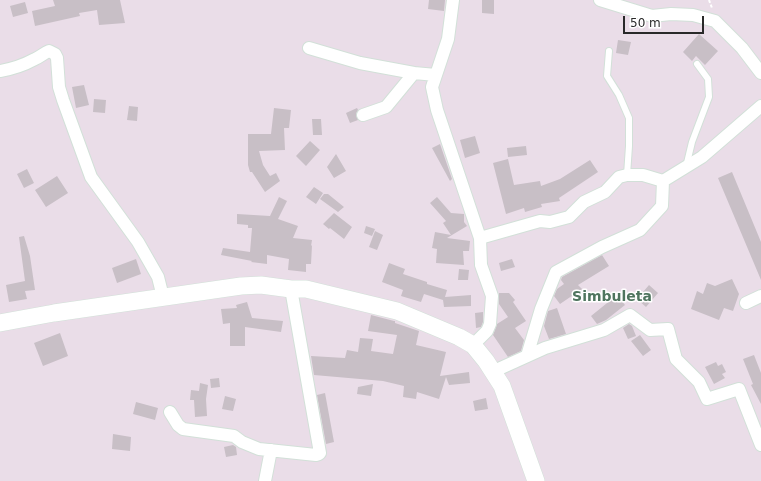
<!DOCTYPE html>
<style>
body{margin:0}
#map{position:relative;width:761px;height:481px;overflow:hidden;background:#eadde8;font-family:"DejaVu Sans",sans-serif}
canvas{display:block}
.scale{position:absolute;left:623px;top:16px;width:81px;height:18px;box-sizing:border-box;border:2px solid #292929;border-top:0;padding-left:5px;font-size:12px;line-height:14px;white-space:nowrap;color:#292929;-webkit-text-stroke:3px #fff;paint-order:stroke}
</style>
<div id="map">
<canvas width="761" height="481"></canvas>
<div class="scale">50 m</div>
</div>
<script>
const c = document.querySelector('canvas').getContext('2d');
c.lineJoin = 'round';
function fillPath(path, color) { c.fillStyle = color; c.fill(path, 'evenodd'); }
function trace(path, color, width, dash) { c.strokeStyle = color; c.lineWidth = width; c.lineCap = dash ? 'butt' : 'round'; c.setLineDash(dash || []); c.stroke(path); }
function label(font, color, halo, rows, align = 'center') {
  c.font = font + ' "DejaVu Sans",sans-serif'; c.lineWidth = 3; c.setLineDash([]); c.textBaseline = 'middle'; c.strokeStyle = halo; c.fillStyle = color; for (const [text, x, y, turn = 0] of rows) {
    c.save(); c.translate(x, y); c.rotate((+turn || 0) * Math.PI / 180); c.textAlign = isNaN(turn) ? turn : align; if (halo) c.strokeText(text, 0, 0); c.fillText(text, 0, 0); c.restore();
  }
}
fillPath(new Path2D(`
 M53 0H120L125 23 99 25 97 10 79 13 80 16 35 26 32 11 55 6Z
 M429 0H445L444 11 428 9Z
 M482 0H494V14L482 13Z
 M25 2 28 13 13 17 10 6Z
 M699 34 718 51 705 65 696 56 692 61 683 52Z
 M618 40 631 42 628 55 616 53Z
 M84 85 89 105 76 108 72 87Z
 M94 99 106 100 105 113 93 112Z
 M129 106 138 107 137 121 127 120Z
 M274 108 291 110 289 128H284L285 150 259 151 263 165 270 176 276 173 280 181 265 192 252 172H250L248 165V134H271Z
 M357 108 358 110 356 114 358 120 350 123 346 113Z
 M312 119H321L322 135H313Z
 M475 136 480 153 465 158 460 140Z
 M310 141 320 150 306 166 296 156Z
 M440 144 452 179 450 181 432 148Z
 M526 146 527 155 508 157 507 148Z
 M336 154 346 171 334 178 327 167Z
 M508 159 514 185 540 181 541 186 560 179 590 160 598 172 559 198 560 201 541 204 542 207 525 212 524 208 506 214 493 163Z
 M27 169 34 183 24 188 17 174Z
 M732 172 761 242V280L718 178Z
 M57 176 68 193 46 207 35 190Z
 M314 187 323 193 316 204 306 197Z
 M324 194H328L344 207 338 212 320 199Z
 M279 197 287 201 278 219 298 226 293 238 312 240 311 246 312 245 311 264H306V272L288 270 289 259 267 255V264L251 262 252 261 221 255 223 248 250 252 252 228H248V225L237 224V214L270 216Z
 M437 197 451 213 464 214V222L467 226 447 238 470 241 469 251H463L464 265 436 263 437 249 432 248 435 232 451 235 443 223 446 221 430 203Z
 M334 213 352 227 344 239 330 228 329 229 323 224Z
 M366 226 375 229 372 236 364 233Z
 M375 231 383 235 377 250 369 247Z
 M24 236 30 256 35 290 25 291 27 299 9 302 6 285 25 281 19 237Z
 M602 255 609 266 578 285 582 289 560 304 554 296 557 289 564 284 561 280 562 277Z
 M136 259 141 274 117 283 112 268Z
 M512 259 515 267 501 271 499 263Z
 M389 263 405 269 403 274 427 282V284L447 290 445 297 471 295V306L444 307 443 300 424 294 421 302 401 296 403 290 382 282Z
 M459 269 469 270 468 280H458Z
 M732 279 739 294 733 311 724 308 719 320 691 309 697 291 703 294 707 283 715 286Z
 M649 285 658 293 646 307 637 299Z
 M499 293H509L515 300 513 302 526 321 515 328 524 340 521 351 508 357 493 335 497 324 508 317 499 304Z
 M617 295 625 305 606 320 597 324 591 316Z
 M247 302 252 318 283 321 281 332 245 327V346H230V323L223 324 221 309 237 308 236 305Z
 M557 308 566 334 549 339 544 326 548 311Z
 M483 312V322L481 327 476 328 475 313Z
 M371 315 394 321H395V323L419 331 416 345 446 352 440 376 469 372 470 383 449 385 446 377 439 399 417 392 416 399 403 397 404 386 383 381 314 375 311 356 345 358 347 350 358 352 360 338 373 339 371 351 393 354 397 335 368 331Z
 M629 324 632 326 636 336 628 339 623 328Z
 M60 333 68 356 43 366 34 343Z
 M640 335 651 350 643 356 631 341Z
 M754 355 761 373V404L751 385 753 384 743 359Z
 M716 362 718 366 722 364 726 372 722 374 725 378 714 384 705 367Z
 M219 378 220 387 211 388 210 379Z
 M200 383 208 385 206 399 207 416 195 417 194 400H190L191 390 199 391Z
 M373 384 371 396 357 394 358 387Z
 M325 393 334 442 326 444 317 395Z
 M225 396 236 399 233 411 222 409Z
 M486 398 488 409 475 411 473 401Z
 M136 402 158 408 155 420 133 414Z
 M113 434 131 437 130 451 112 449Z
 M233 445 236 447 237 455 226 457 224 447Z`), '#c8bfc6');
const lane = new Path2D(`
 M609 51 607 76 619 95 629 118V146L627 175
 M686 167 692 142 709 97 708 79 697 64`);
const street = new Path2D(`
 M453 0 448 39 432 87 437 110 480 238 481 265 492 296 490 324 487 331 473 345
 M600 0 652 16 671 14 693 15 715 21 742 48 761 73
 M309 48 360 63 414 73
 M0 71C12 69 24 65 35 59 40 57 44 53 49 51L55 54 57 58 59 87 63 100 91 177 138 242 158 277 163 297
 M363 115 386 107 414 73 436 75
 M480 238 540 221 550 222 569 217 584 202 605 192 619 177 627 175H643L663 181 702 157 761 106
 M746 303 761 296
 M527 356 541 309 556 272 602 247 640 230 662 206 663 181
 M492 372 545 348 604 330 630 315 650 330 668 329 676 359 699 382 707 399 739 389 761 445
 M170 412 178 425 183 429 234 436 242 442 259 449 316 455 319 454 320 453 291 289
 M265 481 271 450`);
const secondary = new Path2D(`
 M0 323 54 313 241 286 261 285 291 289H306L397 311 459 337 473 345 486 361 502 386 536 481`);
trace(lane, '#d2e0d8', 8);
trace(street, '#d2e0d8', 14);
trace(secondary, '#d2e0d8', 18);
trace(new Path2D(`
 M709 0 712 8`), '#fff', 2, [3, 2]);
trace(lane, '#fff', 6);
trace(street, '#fff', 12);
trace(secondary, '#fff', 17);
label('bold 14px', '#4f755f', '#fff', [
 ["Simbuleta",612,297]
]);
</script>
